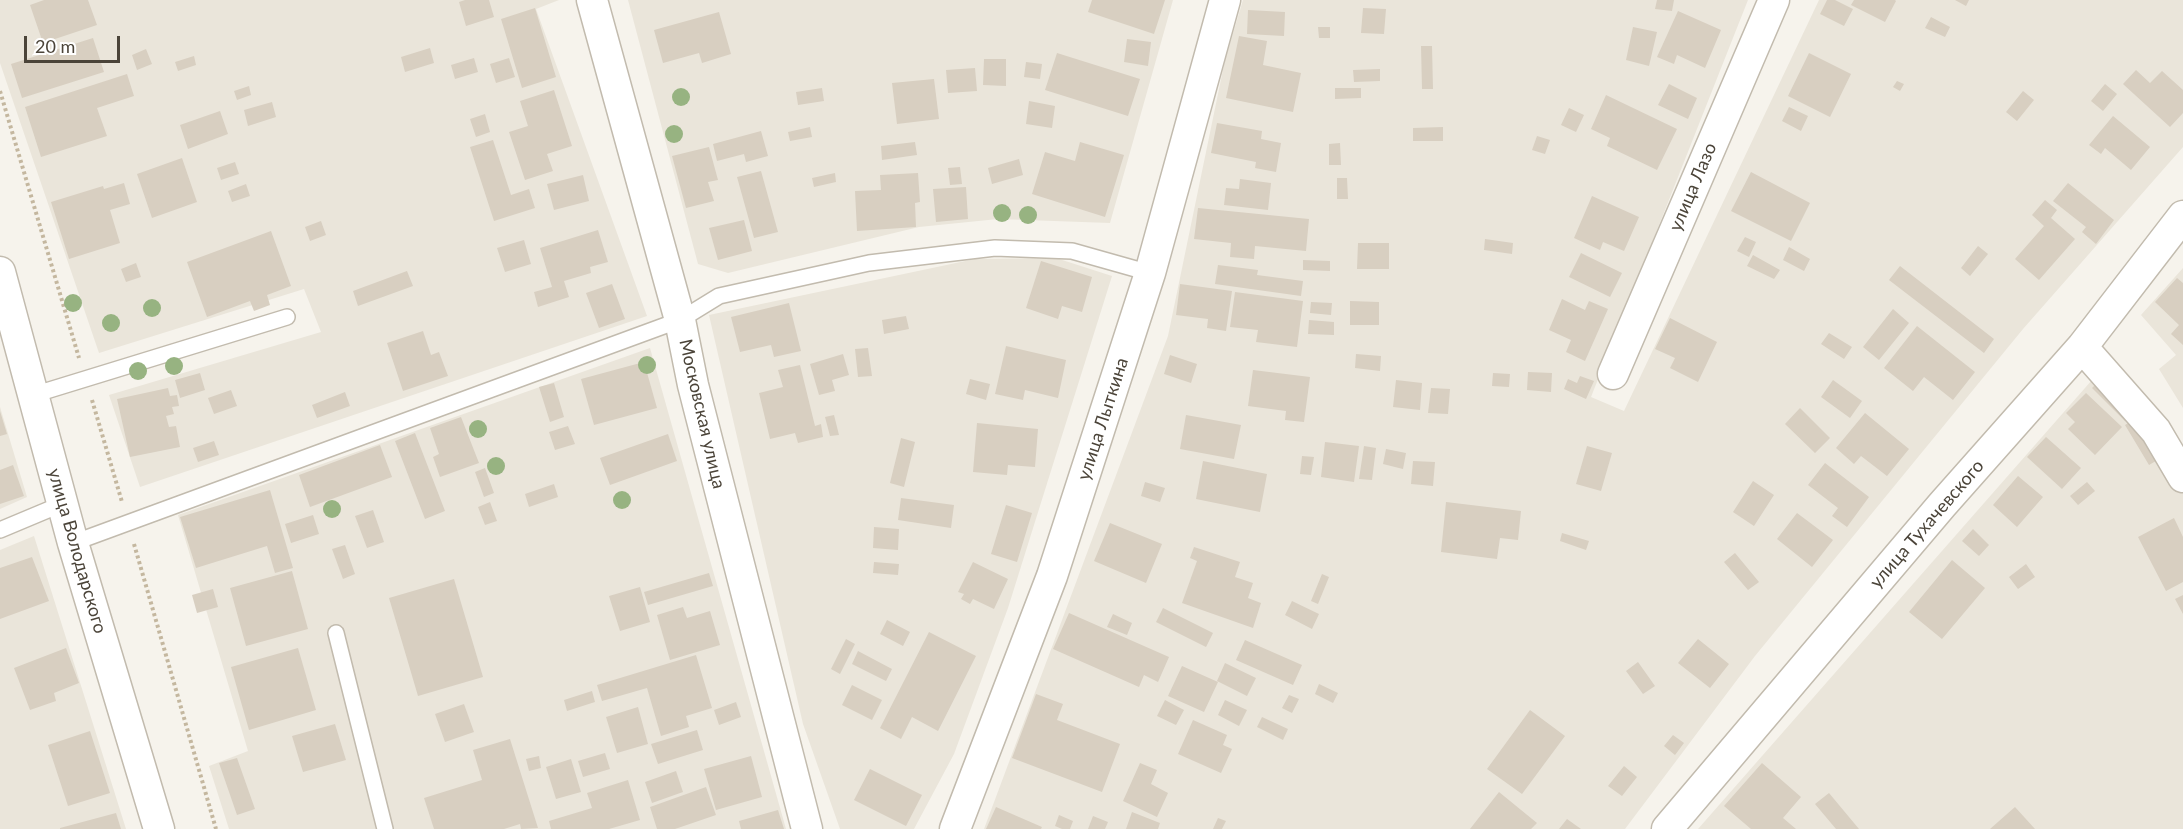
<!DOCTYPE html>
<meta charset="utf-8">
<style>
body{margin:0}
#map{position:relative;width:2183px;height:829px;overflow:hidden;background:#f6f3ec;font-family:Lato,sans-serif}
canvas{display:block}
.scale{position:absolute;left:24px;top:36px;width:96px;height:27px;box-sizing:border-box;border:3px solid #4b4439;border-top:0;padding-left:8px;font-size:18px;line-height:21px;white-space:nowrap;color:#4b4439;-webkit-text-stroke:4px #fff;paint-order:stroke}
</style>
<div id="map">
<canvas width="2183" height="829"></canvas>
<div class="scale">20 m</div>
</div>
<script>
const c = document.querySelector('canvas').getContext('2d');
c.lineJoin = 'round';
function fillPath(path, color) { c.fillStyle = color; c.fill(path, 'evenodd'); }
function trace(path, color, width, dash) { c.strokeStyle = color; c.lineWidth = width; c.lineCap = dash ? 'butt' : 'round'; c.setLineDash(dash || []); c.stroke(path); }
function label(font, color, halo, rows, align = 'center') {
  c.font = font + ' Lato,sans-serif'; c.lineWidth = 4.5; c.setLineDash([]); c.textBaseline = 'middle'; c.strokeStyle = halo; c.fillStyle = color; for (const [text, x, y, turn = 0] of rows) {
    c.save(); c.translate(x, y); c.rotate((+turn || 0) * Math.PI / 180); c.textAlign = isNaN(turn) ? turn : align; if (halo) c.strokeText(text, 0, 0); c.fillText(text, 0, 0); c.restore();
  }
}
fillPath(new Path2D(`
 M0 0H559L536 9 647 316 140 487 109 395 321 332 304 289 99 353 0 63Z
 M628 0H1173L1110 223 998 219 919 227 728 273 698 264Z
 M1243 0H1748L1591 397 1624 411 1819 0H2183V147L2023 329 1755 656 1625 829H984L1168 336 1225 60Z
 M1056 258 1112 276 1008 608 954 754 914 829H840L803 724 709 315 975 259Z
 M2183 268V408L2159 369 2176 355 2141 315Z
 M650 348 786 829H229L209 766 248 751 178 515Z
 M2099 372 2183 488V829H1698Z
 M0 407 27 497 0 509Z
 M34 536 126 829H0V550Z`), '#eae5da');
fillPath(new Path2D(`
 M44 0H88L97 25 43 43 30 5Z
 M465 0H489L494 17 466 26 459 2Z
 M1092 0H1165L1154 34 1088 12Z
 M1657 0H1674L1672 11 1655 9Z
 M1827 0H1835L1853 9 1844 26 1820 14Z
 M1854 0H1895L1896 1 1885 22 1851 5Z
 M1955 0H1969L1966 6Z
 M535 8 556 77 522 88 501 19Z
 M1363 8 1386 9 1384 34 1361 33Z
 M1248 10 1285 12 1284 36 1247 34Z
 M1678 11 1721 30 1705 68 1677 55 1674 64 1657 57Z
 M719 12 731 54 702 63 699 53 663 63 654 30Z
 M1931 17 1950 27 1945 37 1925 28Z
 M1318 27H1330V38H1319Z
 M1633 27 1657 32 1649 66 1626 60Z
 M1239 36 1267 41 1263 65 1301 73 1293 112 1226 98Z
 M93 38 104 72 22 98 11 64Z
 M1127 39 1151 42 1148 66 1124 62Z
 M1421 46H1432L1433 89H1422Z
 M430 48 434 63 405 72 401 57Z
 M146 49 152 64 137 70 132 55Z
 M1057 53 1140 79 1128 116 1045 90Z
 M1809 53 1851 74 1830 117 1788 96Z
 M194 56 196 65 178 71 175 62Z
 M474 58 478 72 455 79 451 65Z
 M509 58 515 77 496 83 490 64Z
 M984 59H1006V86L983 85Z
 M1026 62 1042 64 1040 79 1024 77Z
 M975 68 977 91 948 93 946 70Z
 M1380 69V81L1354 82 1353 70Z
 M2136 70 2150 83 2162 71 2183 90V113L2170 127 2123 84Z
 M127 74 134 96 97 108 107 136 41 157 25 107Z
 M934 79 939 119 897 124 892 83Z
 M1897 81 1904 84 1900 91 1893 87Z
 M1669 84 1697 98 1688 119 1658 105Z
 M2105 84 2117 94 2103 111 2091 101Z
 M249 86 251 95 237 100 234 91Z
 M822 88 824 101 798 105 796 92Z
 M1335 88H1361V98L1335 99Z
 M554 90 572 146 547 154 553 171 525 180 509 132 528 126 520 101Z
 M2023 91 2034 100 2017 121 2006 112Z
 M1606 95 1677 129 1657 170 1607 146 1610 138 1591 129Z
 M1029 101 1055 106 1052 128 1026 124Z
 M272 102 276 117 248 126 244 110Z
 M1789 107 1808 116 1801 131 1782 121Z
 M1569 108 1584 115 1576 132 1561 125Z
 M220 111 228 134 188 149 180 125Z
 M485 114 490 132 476 137 470 119Z
 M2113 116 2150 147 2131 170 2105 148 2101 154 2089 145Z
 M1217 123 1262 131 1261 139 1281 143 1276 172 1255 168 1256 162 1211 153Z
 M810 127 812 137 790 141 788 132Z
 M1443 127V141H1413V128Z
 M761 131 768 156 746 162 744 154 717 161 713 144Z
 M1537 136 1550 140 1545 154 1532 150Z
 M493 140 511 195 529 189 535 208 494 221 470 147Z
 M915 142 917 155 882 160 881 146Z
 M1080 142 1124 155 1105 217 1032 194 1045 152 1075 161Z
 M1340 143 1341 165H1329V144Z
 M709 147 718 180 708 182 714 201 686 208 672 156Z
 M182 158 197 202 152 218 137 174Z
 M1019 159 1023 175 992 184 988 168Z
 M235 162 239 174 221 180 217 168Z
 M960 167 962 184 950 185 948 168Z
 M761 171 778 232 754 238 737 177Z
 M1751 172 1810 203 1791 241 1731 211Z
 M835 173 836 182 814 187 812 178Z
 M918 173 920 202 915 203 916 227 857 231 855 191 881 190 880 175Z
 M583 175 589 201 554 210 547 184Z
 M1337 178H1347L1348 199H1337Z
 M1240 179 1271 183 1268 210 1224 205 1226 188 1239 189Z
 M124 183 130 204 110 210 120 243 69 259 51 202 103 186 104 189Z
 M2068 183 2114 220 2096 244 2082 232 2086 227 2053 201Z
 M246 184 250 196 232 202 228 191Z
 M966 187 968 219 936 222 933 189Z
 M1592 196 1639 217 1624 251 1603 242 1600 250 1574 238Z
 M2045 200 2057 210 2051 218 2075 239 2039 280 2015 259 2044 226 2032 215Z
 M1198 208 1309 219 1306 251 1255 246 1254 259 1230 257 1231 243 1194 239Z
 M744 220 752 251 718 260 709 228Z
 M321 221 326 235 310 241 305 227Z
 M598 230 608 262 590 267 591 273 564 281 569 297 538 307 534 292 552 287 540 248Z
 M271 231 291 286 267 295 270 305 254 311 250 301 207 317 187 262Z
 M1745 237 1756 242 1749 257 1737 251Z
 M1485 239 1513 243 1512 254 1484 250Z
 M524 240 531 264 505 272 497 248Z
 M1358 243H1389V269H1357Z
 M1978 246 1988 254 1970 276 1961 268Z
 M1789 247 1810 259 1804 271 1783 260Z
 M1581 253 1622 273 1610 297 1569 277Z
 M1753 255 1780 270 1774 279 1747 266Z
 M1303 260 1330 261V271L1303 270Z
 M1041 261 1092 277 1082 312 1062 306 1058 319 1026 308Z
 M136 263 141 277 126 282 121 269Z
 M1218 265 1258 270 1257 275 1303 281 1301 296 1215 284Z
 M1900 266 1994 339 1984 353 1889 280Z
 M407 271 413 286 358 306 353 291Z
 M2177 278 2183 283V345L2171 334 2179 325 2155 302Z
 M612 284 625 319 599 328 586 293Z
 M1180 284 1232 291 1226 331 1207 328 1208 319 1176 315Z
 M1235 292 1303 301 1297 347 1256 342 1258 330 1230 327Z
 M1562 299 1585 310 1589 301 1608 309 1585 361 1566 352 1571 340 1549 330Z
 M1350 301 1379 302V325H1350Z
 M1311 302 1332 303 1331 315 1310 313Z
 M789 303 801 351 774 357 771 345 740 352 731 317Z
 M1893 309 1909 323 1879 360 1863 347Z
 M906 316 909 329 884 334 882 320Z
 M1670 318 1717 342 1698 382 1670 368 1675 358 1655 349Z
 M1309 320 1334 322V335L1308 334Z
 M1917 326 1975 372 1953 400 1924 377 1913 391 1884 368Z
 M423 331 431 355 439 352 448 376 403 391 387 343Z
 M1829 333 1852 347 1844 359 1821 344Z
 M1006 346 1066 360 1058 398 1025 390 1023 400 995 394Z
 M868 348 872 376 858 377 855 349Z
 M843 354 849 375 832 380 835 391 819 395 810 364Z
 M1356 354 1381 356 1380 371 1355 368Z
 M1170 355 1197 364 1191 383 1164 374Z
 M644 362 657 408 594 425 581 379Z
 M800 365 815 426 821 424 823 437 798 443 795 433 770 439 759 393 783 387 778 370Z
 M1253 370 1310 377 1304 422 1285 420 1286 411 1248 406Z
 M1528 372 1552 373 1551 392 1527 390Z
 M200 373 205 390 180 398 175 380Z
 M1493 373 1510 374 1509 387 1492 386Z
 M1580 376 1594 381 1586 399 1564 389 1568 379 1577 383Z
 M970 379 990 384 986 400 966 394Z
 M2101 379 2134 412 2125 421 2092 388Z
 M1396 380 1422 383 1420 410 1393 407Z
 M1833 380 1862 401 1850 418 1821 397Z
 M554 383 564 417 550 422 539 387Z
 M168 388 170 396 177 395 179 406 172 407 174 414 166 416 169 427 176 426 180 447 130 457 117 399Z
 M1431 388 1450 389 1448 414 1428 413Z
 M231 390 237 406 214 414 208 398Z
 M345 392 350 406 317 418 312 405Z
 M2086 393 2122 427 2095 455 2068 429 2075 422 2066 413Z
 M1800 408 1830 438 1815 453 1785 424Z
 M0 411 7 434 0 436Z
 M1865 413 1909 449 1887 476 1861 456 1854 464 1836 448Z
 M834 415 839 435 830 436 825 417Z
 M1186 415 1241 425 1234 459 1180 449Z
 M461 417 479 463 440 477 433 457 439 454 430 428Z
 M2137 418 2161 458 2149 465 2125 425Z
 M977 423 1038 429 1035 467 1008 465 1007 475 973 472Z
 M568 426 575 444 555 450 549 432Z
 M415 433 445 511 425 519 395 441Z
 M668 434 677 461 610 485 600 458Z
 M2046 437 2081 468 2062 489 2027 457Z
 M901 438 915 442 904 487 890 483Z
 M214 441 219 455 198 462 193 448Z
 M1325 442 1359 446 1354 482 1321 477Z
 M380 445 392 477 310 507 299 475Z
 M1364 446 1376 448 1372 480 1359 479Z
 M1587 446 1612 453 1601 491 1576 484Z
 M1386 449 1406 453 1403 469 1383 464Z
 M1302 456 1314 457 1311 475 1300 474Z
 M1203 461 1267 474 1260 512 1196 499Z
 M1413 461 1435 462 1433 486 1411 484Z
 M1825 463 1869 497 1847 527 1832 516 1838 508 1808 485Z
 M13 465 24 496 0 504V470Z
 M485 468 494 493 484 497 475 472Z
 M2018 476 2043 497 2017 527 1993 505Z
 M1753 481 1774 495 1754 526 1733 512Z
 M1145 482 1165 488 1160 502 1141 496Z
 M2087 482 2095 491 2078 505 2070 496Z
 M554 484 558 497 529 507 525 494Z
 M270 490 293 568 275 573 267 546 196 568 180 517Z
 M901 498 954 505 951 528 898 520Z
 M490 502 497 521 485 525 478 507Z
 M1446 502 1521 511 1518 540 1500 538 1497 559 1441 552Z
 M1006 505 1032 513 1017 562 991 554Z
 M373 510 384 542 367 548 355 516Z
 M1797 513 1833 540 1812 567 1777 539Z
 M313 515 319 534 291 543 285 524Z
 M2174 518 2183 537V582L2166 591 2138 537Z
 M1110 523 1162 544 1146 583 1094 561Z
 M874 527 899 529 898 550 873 548Z
 M1973 529 1989 545 1979 556 1962 541Z
 M1562 533 1589 541 1586 550 1560 541Z
 M345 545 355 574 343 579 332 549Z
 M1194 547 1240 562 1235 577 1253 583 1248 598 1261 603 1253 628 1182 603 1197 561 1190 558Z
 M1735 553 1759 582 1748 590 1724 562Z
 M32 557 49 601 0 619V568Z
 M1952 560 1985 588 1942 639 1909 612Z
 M874 562 899 564 898 575 873 573Z
 M973 562 1008 579 994 609 973 599 970 604 961 599 964 594 958 592Z
 M2026 564 2035 577 2018 589 2009 577Z
 M292 571 308 629 246 646 230 588Z
 M709 573 713 586 648 605 644 592Z
 M1322 574 1329 577 1318 604 1311 601Z
 M454 579 483 677 418 696 389 598Z
 M640 587 650 622 620 631 609 596Z
 M213 589 218 607 197 613 192 595Z
 M2183 595V614L2175 599Z
 M1292 601 1319 614 1312 629 1285 615Z
 M683 607 687 618 710 611 720 645 670 660 657 615Z
 M1163 608 1213 633 1206 647 1156 622Z
 M1069 613 1169 657 1158 682 1144 675 1139 687 1053 649Z
 M1113 614 1132 623 1127 635 1107 627Z
 M887 620 910 632 903 646 880 634Z
 M929 632 976 656 938 731 912 717 901 739 880 728Z
 M846 639 855 644 840 674 831 669Z
 M1698 639 1729 664 1710 688 1678 663Z
 M1245 640 1302 665 1293 685 1236 660Z
 M66 648 79 683 54 693 56 701 30 710 14 668Z
 M298 648 316 710 249 730 231 667Z
 M858 651 892 669 886 681 852 664Z
 M696 655 712 708 686 716 689 727 661 736 647 688 602 701 597 685Z
 M1638 662 1655 686 1643 694 1626 671Z
 M1225 663 1256 678 1247 696 1217 681Z
 M1182 666 1218 682 1204 712 1168 696Z
 M1319 684 1338 693 1333 703 1315 694Z
 M852 685 882 700 872 720 842 705Z
 M592 691 595 702 567 711 564 700Z
 M1036 694 1063 704 1057 720 1120 744 1102 792 1012 758Z
 M1289 695 1299 699 1292 713 1282 708Z
 M1165 700 1184 710 1176 725 1157 716Z
 M1225 700 1247 710 1239 726 1218 715Z
 M736 702 741 717 719 725 714 710Z
 M464 704 474 732 445 742 435 714Z
 M638 707 648 744 617 753 606 717Z
 M1530 710 1565 736 1522 794 1487 769Z
 M1262 717 1288 729 1283 740 1257 727Z
 M1193 720 1227 735 1223 745 1232 749 1221 773 1178 754Z
 M335 724 346 760 303 772 292 736Z
 M697 730 703 750 658 764 651 744Z
 M90 731 110 793 68 806 48 745Z
 M1673 735 1684 743 1675 755 1664 746Z
 M510 739 538 828 521 829 520 824 504 829H434L424 798 482 780 473 750Z
 M605 753 610 769 583 777 578 761Z
 M539 756 541 768 529 771 526 759Z
 M751 756 762 797 716 810 704 769Z
 M237 758 255 809 237 815 219 763Z
 M571 759 581 792 556 799 546 767Z
 M1140 763 1157 770 1151 784 1168 793 1157 817 1123 801Z
 M1762 763 1801 797 1783 818 1796 829H1751L1724 806Z
 M1624 766 1637 777 1622 796 1608 786Z
 M870 769 922 795 906 826 854 800Z
 M676 771 683 792 652 803 645 782Z
 M628 780 640 820 609 829H551L549 821 592 808 587 793Z
 M706 787 716 815 675 829H657L650 807Z
 M1499 792 1537 823 1531 829H1470Z
 M1829 793 1859 829H1836L1815 804Z
 M996 807 1042 827 1041 829H986Z
 M2015 807 2035 829H1990Z
 M778 810 784 829H741L739 821Z
 M1132 812 1160 823 1158 829H1126Z
 M116 813 121 829H60V828Z
 M1059 815 1073 821 1070 829H1062L1055 826Z
 M1093 816 1108 822 1105 829H1088Z
 M1218 818 1226 821 1222 829H1213Z
 M1567 819 1581 829H1559Z`), '#d8cfc1');
const lane = new Path2D(`
 M33 395 287 317
 M0 530 62 504
 M73 543 680 320 719 296 869 263 995 248 1072 251 1150 273
 M336 633 385 829`);
const street = new Path2D(`
 M592 0 680 320 693 385 807 829
 M0 272 73 543 159 829
 M2082 347 2156 431 2183 477
 M1613 374 1774 0
 M955 829 1052 576 1150 273 1225 0
 M1667 829 1942 505 2082 347 2183 216`);
trace(lane, '#c2bbae', 18);
trace(street, '#c2bbae', 33);
trace(new Path2D(`
 M0 91 79 358
 M92 400 122 502
 M134 544 216 829`), '#c4b79f', 4, [3, 3]);
trace(lane, '#fff', 15);
trace(street, '#fff', 30);
c.fillStyle = '#97b381';
for (const [x, y] of [
 [681,97],
 [674,134],
 [1002,213],
 [1028,215],
 [73,303],
 [152,308],
 [111,323],
 [647,365],
 [174,366],
 [138,371],
 [478,429],
 [496,466],
 [622,500],
 [332,509]
]) { c.beginPath(); c.arc(x, y, 9, 0, 2 * Math.PI); c.fill(); }
label('18px', '#4b4439', '#fff', [
 ["улица Лазо",1693,187,-67],
 ["Московская улица",702,414,77],
 ["улица Лыткина",1103,419,-72],
 ["улица Тухачевского",1927,524,-49],
 ["улица Володарского",77,551,74]
]);
</script>
